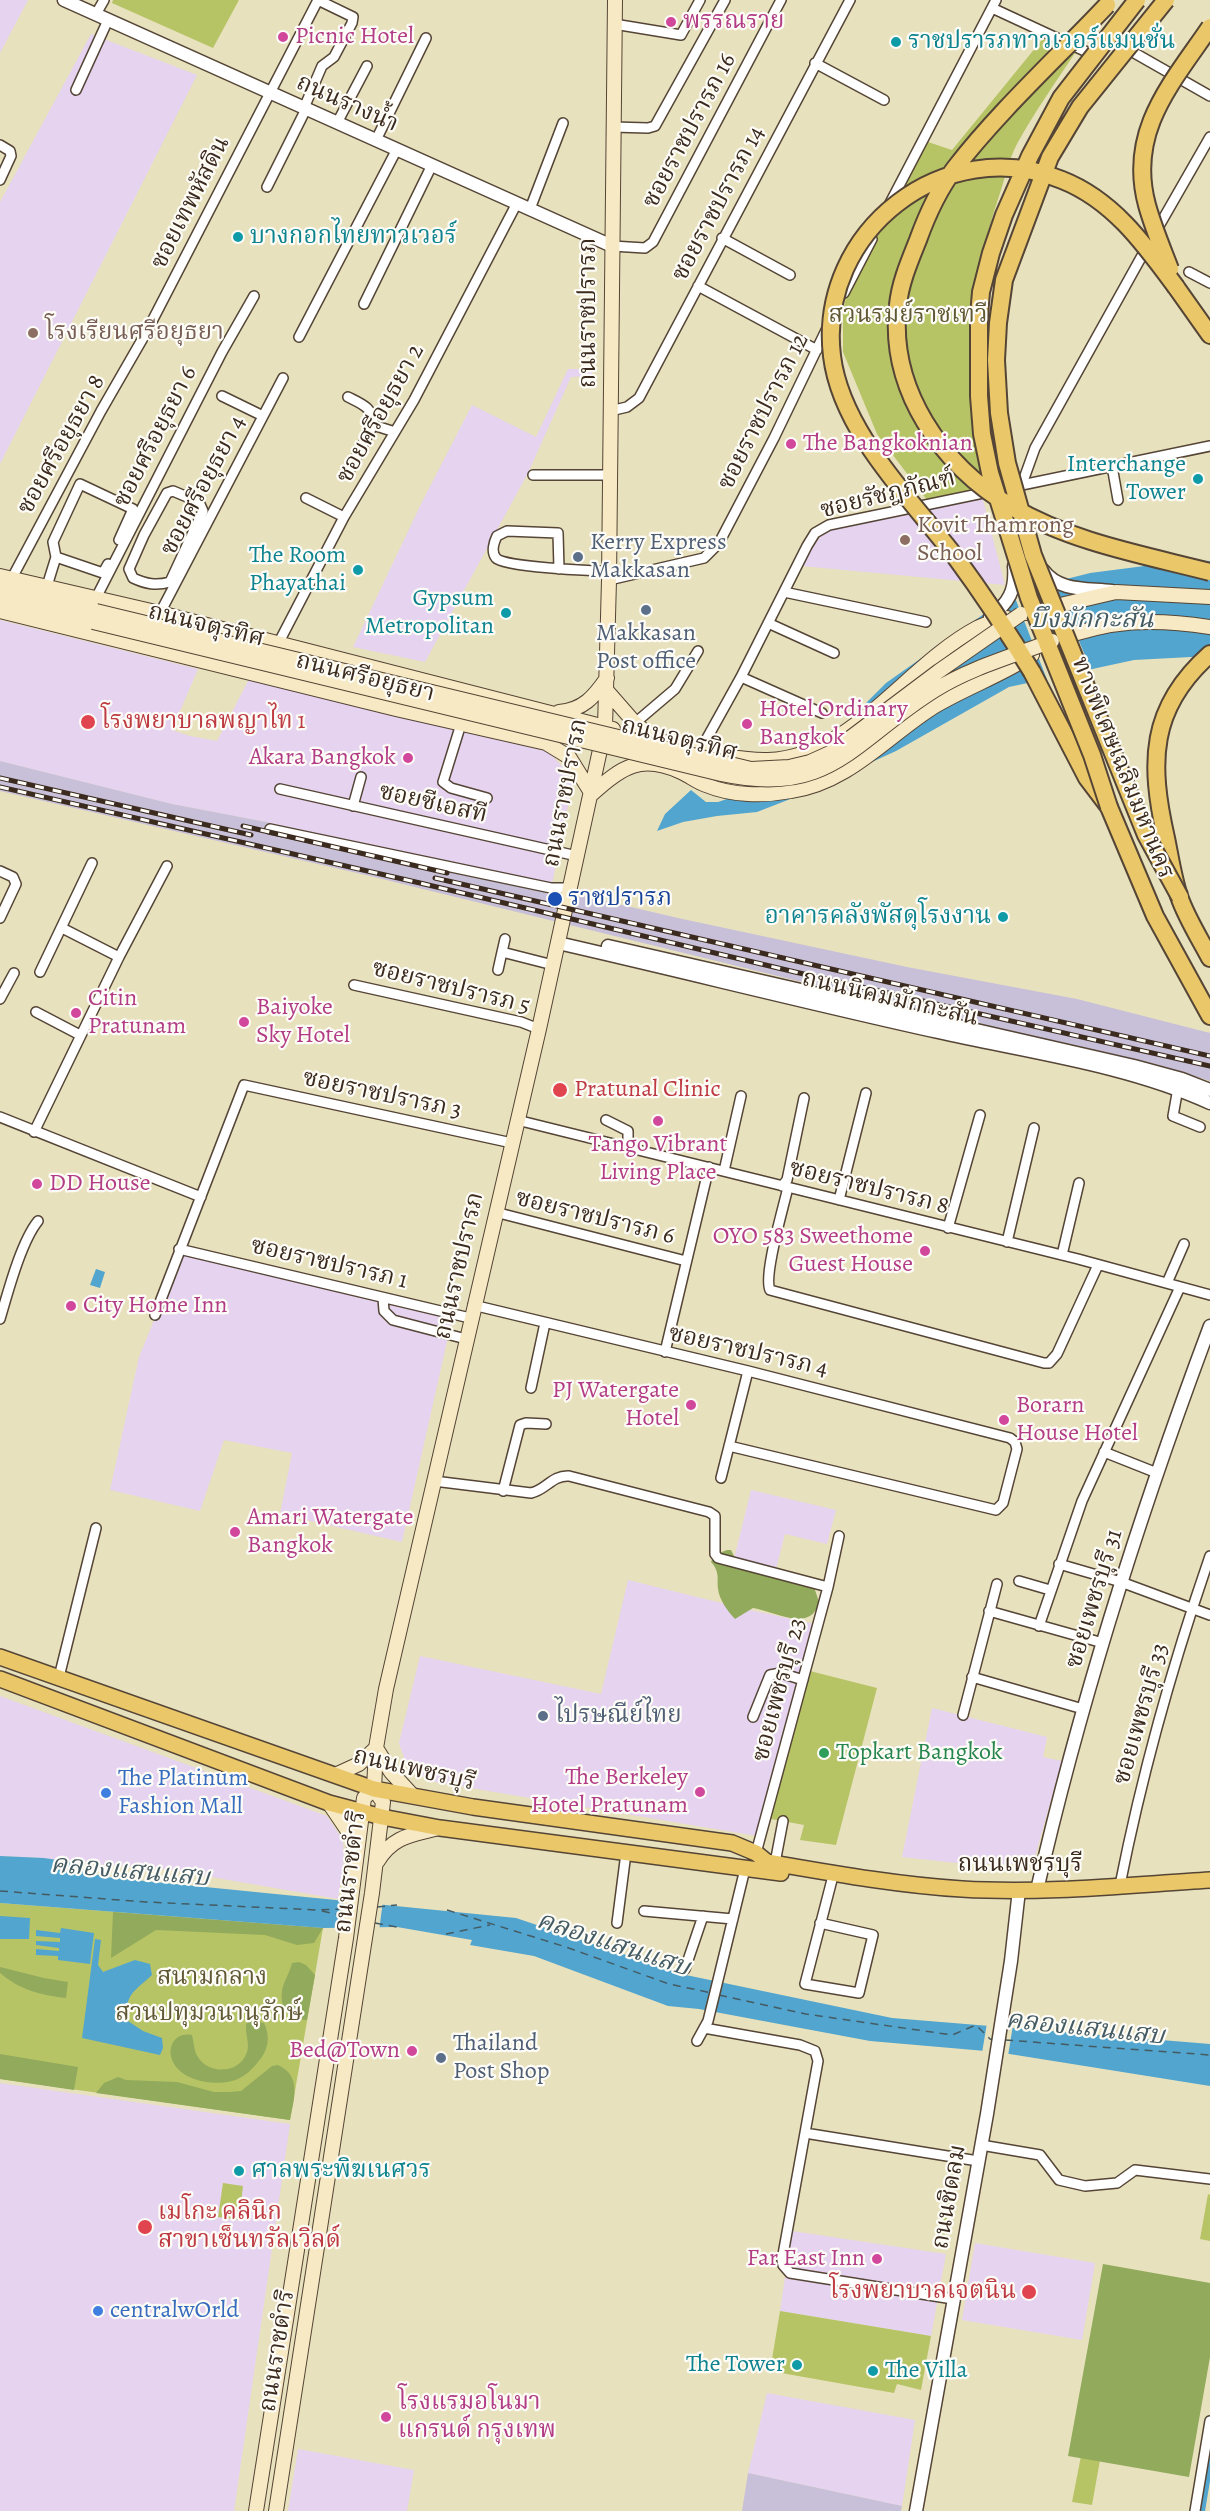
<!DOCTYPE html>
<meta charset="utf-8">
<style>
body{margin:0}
canvas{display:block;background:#e8e1bd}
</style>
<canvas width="1210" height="2511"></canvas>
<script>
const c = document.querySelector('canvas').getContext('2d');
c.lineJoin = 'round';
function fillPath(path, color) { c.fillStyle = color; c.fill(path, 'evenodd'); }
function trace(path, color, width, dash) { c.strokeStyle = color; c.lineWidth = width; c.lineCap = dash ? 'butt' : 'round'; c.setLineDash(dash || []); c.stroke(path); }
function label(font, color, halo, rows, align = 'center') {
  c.font = font + ' Alegreya,"Noto Serif Thai",serif'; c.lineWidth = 4.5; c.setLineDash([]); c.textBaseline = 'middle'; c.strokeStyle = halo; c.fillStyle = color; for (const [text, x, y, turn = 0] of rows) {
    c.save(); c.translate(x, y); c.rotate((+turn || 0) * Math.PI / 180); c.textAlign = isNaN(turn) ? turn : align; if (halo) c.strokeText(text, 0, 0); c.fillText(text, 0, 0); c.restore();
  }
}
fillPath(new Path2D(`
 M0 0H28L0 53Z
 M91 34 197 75 0 464V202Z
 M568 369H592V376L571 377 528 473 425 662 353 647 422 502 472 405 536 437Z
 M982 496 1005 585 801 566 810 548 826 531Z
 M0 620 198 669 172 730 190 736 217 741 249 679 549 752 568 773 572 786 551 889 266 822 172 804 0 761Z
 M181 1254 452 1319 402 1542 280 1514 292 1453 224 1440 200 1511 110 1490 139 1357Z
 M751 1490 836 1510 827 1544 785 1534 776 1569 734 1559Z
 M628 1580 750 1610 815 1624 757 1836 429 1781 406 1763 399 1743 420 1656 601 1694Z
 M0 1696 327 1816 343 1840 344 1860 338 1899 165 1869 78 1863 44 1858 0 1856Z
 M932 1708 1047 1737 1043 1757 1062 1761 1033 1864H966L902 1857Z
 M0 2083 290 2124 234 2511H0Z
 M792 2231 946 2254 931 2336 780 2311Z
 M975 2243 1095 2263 1082 2340 962 2320Z
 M767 2393 915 2420 902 2506 748 2473Z
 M298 2449 414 2470 407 2511H288Z`), '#e5d3f0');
fillPath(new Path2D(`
 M0 761 172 804 266 822 678 918 907 967 1077 999 1210 1033V1081L1158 1065 908 1008 370 876 0 791Z
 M748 2473 902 2506 901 2511H742Z`), '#c7c0d8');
fillPath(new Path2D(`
 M113 0H239L213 48 112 3Z
 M1045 36 1079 47C1058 79 1035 111 1017 144 1009 159 1005 179 999 196 967 292 959 389 987 487L927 500 877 434 843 352V310L857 255 928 142 952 150Z
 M810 1671 877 1688 836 1845 800 1840 804 1825 771 1819Z
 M0 1903 323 1928 290 2120 0 2079Z
 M952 2162H956L943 2244 938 2243Z
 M223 2183 243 2186 239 2220 218 2217Z
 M1208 2194 1210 2195V2241L1200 2239Z
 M780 2311 931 2336 921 2390 897 2384 894 2393 770 2371Z
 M1081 2456 1100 2460 1092 2505 1072 2502Z`), '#b7c466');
fillPath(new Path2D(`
 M727 1550H731L735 1558 814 1587 819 1602C811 1634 774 1611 753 1608L735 1619C728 1612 719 1599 718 1589 717 1578 720 1572 711 1562L714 1555Z
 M113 1912 323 1928 314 1943 297 1945 265 1935 156 1930 111 1958Z
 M299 1962 306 1965 315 1975 307 2020C291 2020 279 2009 282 1991 283 1983 290 1972 292 1963Z
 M0 1967 44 1978 68 1982 66 1998C40 1995 20 1990 0 1973Z
 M250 2021 264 2023C271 2037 268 2051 258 2062 251 2071 243 2078 232 2081 214 2086 182 2081 173 2062 166 2047 175 2032 192 2035 194 2042 194 2052 198 2057 209 2075 240 2074 247 2052 250 2044 245 2033 246 2024Z
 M0 2054 78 2067 74 2090 0 2079Z
 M278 2065C302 2076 294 2099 290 2120L96 2093 104 2083 118 2077 126 2080 177 2082 214 2092H230L241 2091 272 2066Z
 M1103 2264 1210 2283V2357L1189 2477 1068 2456Z`), '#91aa5b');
fillPath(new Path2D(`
 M1191 560 1210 561V656L1134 660 1009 687 896 751 798 796 757 812 717 816 683 822 657 831 665 814 691 790 706 802H718L730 798 764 776 831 738 886 683 1015 592 1090 573Z
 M96 1269 105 1272 100 1288 90 1285Z
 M0 1856 44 1858 78 1863 85 1871 105 1877 516 1918 686 1975 892 2018 1210 2044V2086L997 2052 870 2041 699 2009 668 2006 534 1956 470 1945 472 1940 397 1927 323 1928 0 1903Z
 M0 1916 30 1918 29 1939H0Z
 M61 1928 94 1933 90 1964 58 1960V1956L36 1955V1949L59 1951V1948L36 1945V1941L60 1942V1938L36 1936V1930L60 1933Z
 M95 1939 101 1940 98 1965 103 1972 135 1960 150 1964 152 1975C134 1992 124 1994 128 2021L143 2031 162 2038 163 2048 160 2055 82 2038Z`), '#52a5ce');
fillPath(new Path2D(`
 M1053 579 1092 672 1048 682 1012 590Z
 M346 1897 383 1901 379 1931 341 1932Z
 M987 2023 1013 2025 1008 2056 982 2053Z`), '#e8e1bd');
trace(new Path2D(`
 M1200 2511 1210 2450`), '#52a5ce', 10);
trace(new Path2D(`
 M0 1891 146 1902 318 1910 343 1909
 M377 1907 397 1905
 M447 1910 566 1947 669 1984 712 1993
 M322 1911 344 1916
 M375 1923 397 1927
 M446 1934 490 1925
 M719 1995 806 2014 952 2035 976 2025 990 2039 994 2040
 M1005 2040 1210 2055`), '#445b64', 1.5, [8, 6]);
const minor = new Path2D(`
 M992 8 1089 53
 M96 14 104 0
 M614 24 681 35 700 0
 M1124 47 1210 96
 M815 63 884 100
 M76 90 108 20
 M304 108 322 66 334 57 352 23 353 17 318 0
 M337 123 367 66
 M613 127 648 128 655 126 725 0
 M376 140 426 38
 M0 145 10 151 11 156 0 180
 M267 187 306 109
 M889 205 996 0
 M530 209 563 123
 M1155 233 1210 137
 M722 238 790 275
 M612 246 645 248 653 242 781 0
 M1189 272 1210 283
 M698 286 817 350
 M844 293 872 239
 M364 304 432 165
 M299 337 397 149
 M222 396 263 416
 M348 397C362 404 374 408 373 425L395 432
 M610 411 627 407 639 398 850 0
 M1112 466 1118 500
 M348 473 373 425
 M533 475H610
 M1022 484 1035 448 1148 245
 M173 491 199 502 203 511 170 582C156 586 146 584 133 578L129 569 144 535 167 493Z
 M306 498 344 517
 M56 557 103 573 108 564
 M559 569 558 533 507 531 497 536C494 542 491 552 496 558 503 567 592 571 609 571
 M12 578 101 411 147 331 318 0
 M609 580 704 558 719 543 774 438 829 324
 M47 586 56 557 53 542 80 484 133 509 119 540
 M784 592 926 622
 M96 598 222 352 254 296
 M160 613 283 378
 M768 623 834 653
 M278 644 344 517 414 400 517 203
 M741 677 822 713
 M635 723 675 689 698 651
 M461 724 443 782 451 788 487 798
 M701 749 741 677 807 546 815 533 829 525 1210 446
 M280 789 577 856
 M353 806 361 777
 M270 829 551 888H570
 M0 871 13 877 16 884 0 918
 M62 928 119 957
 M505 939 502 952 553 965
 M498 970 502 952
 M40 972 92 863
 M354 985 521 1022 539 1029
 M0 999 14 973
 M36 1012 80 1035
 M1178 1088 1173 1116 1200 1127
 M0 1117 201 1197
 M517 1120 1078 1259 1210 1295
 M606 1120 628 1131V1148
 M34 1132 119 957 167 866
 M724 1171 741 1096
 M782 1186 787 1180 804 1098
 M788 1187C784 1206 763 1275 770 1290L1044 1363H1049L1057 1354 1098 1265
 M839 1200 866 1093
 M495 1212 686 1261
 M948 1228 980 1115
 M1007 1242 1034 1128
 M179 1249 470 1318
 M1062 1255 1079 1183
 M1167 1283 1184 1244
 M383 1298 384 1311 393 1320 466 1339
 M473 1305 748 1371 1010 1438 1015 1442 1017 1449 1003 1503 996 1510 729 1446
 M155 1315 244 1085 512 1143
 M0 1319C8 1292 21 1242 38 1221
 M665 1352 709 1167
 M531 1388 545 1323
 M1104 1452 1157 1473
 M721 1478 748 1371
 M434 1481 531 1493C546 1490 552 1475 569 1476L709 1512 715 1516V1554L718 1558 828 1587
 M503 1491 520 1425 526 1423 546 1424
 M1059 1564 1121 1582 1210 1615
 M1019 1581 1050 1590
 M989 1611 1103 1643
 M1039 1626 1082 1501 1180 1287
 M59 1677 96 1528
 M972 1677 1083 1709
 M963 1715 997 1584
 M753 1717 770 1675 781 1673 803 1680
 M756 1853 828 1587 839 1536
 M775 1863 783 1821
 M1120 1885C1142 1774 1173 1663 1210 1556
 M644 1911 733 1919
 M617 1923 626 1853
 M820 1923 873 1935 859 1993 805 1984 834 1872
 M685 1969 703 1916
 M704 2028 800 2045 815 2051 818 2061 782 2260 783 2265 790 2273 953 2299
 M697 2041 708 2021 745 1869
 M811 2134 978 2161
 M981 2145 1040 2155 1059 2180 1085 2186 1117 2183 1135 2170 1210 2179
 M1195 2511 1210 2421`);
const tertiary = new Path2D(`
 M64 0 612 246
 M1043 570C1059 592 1087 588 1112 591
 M990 617C1009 603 1016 590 1014 566
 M558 943C685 972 811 1004 938 1032 1027 1052 1127 1065 1210 1103
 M608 946 1134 1066 1182 1079 1210 1090
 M1037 1890C1081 1698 1141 1510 1210 1326
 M916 2511 987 2114 1011 1961 1019 1890`);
const secondary = new Path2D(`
 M0 576 160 613 613 729
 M0 587 96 611
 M0 601 93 622
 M0 611 396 709 546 743 569 757 592 794
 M1026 613 1116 592 1210 597
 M1056 640C1112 620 1151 618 1210 627
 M607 691 635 723 654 739
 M559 712C583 710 594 697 607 678
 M655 740C691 747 731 761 768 760 852 757 907 665 977 628 986 623 998 621 1007 618
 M592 794C622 766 642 754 681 772 690 776 697 782 706 785 732 796 764 796 791 791 849 783 888 735 935 706 967 687 1002 675 1032 655
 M376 1748 391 1772 413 1796
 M335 1775 359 1764 376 1748
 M374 1789 376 1748 386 1689 539 1029 605 727 609 580 615 0
 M329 1803 352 1837 355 1852
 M377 1862C393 1836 411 1835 439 1828
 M256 2511 346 1938 364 1798 374 1789
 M276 2511 372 1893 383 1802 374 1789`);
const primary = new Path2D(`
 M0 1657 374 1789 473 1807 732 1843 756 1853 767 1862C831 1873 897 1885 962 1889 1045 1894 1128 1885 1210 1880
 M0 1679 329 1803 382 1817 440 1828 781 1873`);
const motorway = new Path2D(`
 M1176 287 1210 335
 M1210 654C1149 708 1149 763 1166 838 1170 857 1173 878 1179 896 1186 917 1200 939 1210 958
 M1032 672 1087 778 1109 807 1155 916 1210 1016`);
trace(minor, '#554536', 12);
trace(tertiary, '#554536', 15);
trace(secondary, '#554536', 16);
trace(primary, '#554536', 18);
trace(motorway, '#554536', 20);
trace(minor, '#fff', 9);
trace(tertiary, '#fff', 12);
trace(secondary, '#f7e9c3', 14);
trace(primary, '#eac769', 15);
trace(motorway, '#eac769', 16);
const rail = new Path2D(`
 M0 778 251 835
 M0 787 420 883 795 972 1210 1066
 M243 826 447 873
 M435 878 1210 1056`);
trace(rail, '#3b2a1e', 5);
trace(rail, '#fdfcf7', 3, [9]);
const secondaryBridge = new Path2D(`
 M96 611 751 769 789 767 810 762 830 753 939 671 1021 614
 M93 622 721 774C831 798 853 741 935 690 970 668 1013 656 1052 641`);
const motorwayBridge = new Path2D(`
 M1166 0 1080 107 1050 157 1004 280 998 323 996 360 999 413 1007 463 1033 555 1146 835 1180 897
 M1107 5C1058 57 999 111 955 168 939 189 927 215 918 240 910 260 900 283 898 305 888 389 942 466 1012 507 1071 542 1144 555 1210 572
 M1170 269C1162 248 1153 227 1147 205 1127 131 1172 83 1210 27
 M1032 672C1008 632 982 593 954 555 910 498 841 431 832 356 817 231 945 132 1062 180 1113 200 1145 245 1176 287
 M1109 807 1092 755 1029 598 990 473 982 434 979 396V315L981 292 991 253 1004 215 1030 156 1061 98 1137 0`);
trace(secondaryBridge, '#554536', 16, []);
trace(motorwayBridge, '#554536', 20, []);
trace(secondaryBridge, '#f7e9c3', 14);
trace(motorwayBridge, '#eac769', 16);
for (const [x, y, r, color] of [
 [671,22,6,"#d1479c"],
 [283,37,6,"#d1479c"],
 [896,42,6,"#0f9aa8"],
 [238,237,6,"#0f9aa8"],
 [33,333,6,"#8d6e63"],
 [791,444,6,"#d1479c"],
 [1198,479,6,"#0f9aa8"],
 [905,540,6,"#8d6e63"],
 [578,557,6,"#5c6f8a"],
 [358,570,6,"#0f9aa8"],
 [646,610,6,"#5c6f8a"],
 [506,613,6,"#0f9aa8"],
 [88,722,8,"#e0444e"],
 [747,724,6,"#d1479c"],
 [408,758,6,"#d1479c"],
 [555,899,8,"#1a4fb4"],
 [1003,917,6,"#0f9aa8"],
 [76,1013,6,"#d1479c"],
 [244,1022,6,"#d1479c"],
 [560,1090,8,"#e0444e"],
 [658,1121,6,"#d1479c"],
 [37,1184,6,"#d1479c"],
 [925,1251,6,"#d1479c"],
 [71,1306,6,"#d1479c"],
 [691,1405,6,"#d1479c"],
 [1004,1420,6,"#d1479c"],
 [235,1532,6,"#d1479c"],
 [543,1716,6,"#5c6f8a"],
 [824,1753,6,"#2e9e5b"],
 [700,1792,6,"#d1479c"],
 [106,1793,6,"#3f7fe0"],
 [412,2051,6,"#d1479c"],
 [441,2058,6,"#5c6f8a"],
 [239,2171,6,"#0f9aa8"],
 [145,2227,8,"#e0444e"],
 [877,2259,6,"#d1479c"],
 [1029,2292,8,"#e0444e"],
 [98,2311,6,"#3f7fe0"],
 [797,2365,6,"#0f9aa8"],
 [873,2371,6,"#0f9aa8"],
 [386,2417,6,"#d1479c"]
]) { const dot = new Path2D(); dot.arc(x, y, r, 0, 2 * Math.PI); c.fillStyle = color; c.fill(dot); trace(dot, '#fdfcf7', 2); }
label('24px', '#b23c85', '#fdfcf7', [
 ["พรรณราย",683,22],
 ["Picnic Hotel",295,37],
 ["The Bangkoknian",803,444],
 ["Hotel Ordinary",759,710],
 ["Bangkok",759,738],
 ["Akara Bangkok",396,758,"right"],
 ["Citin",88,999],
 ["Pratunam",88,1027],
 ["Baiyoke",256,1008],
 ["Sky Hotel",256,1036],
 ["Tango Vibrant",658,1145,"center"],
 ["Living Place",658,1173,"center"],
 ["DD House",49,1184],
 ["OYO 583 Sweethome",913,1237,"right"],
 ["Guest House",913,1265,"right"],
 ["City Home Inn",83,1306],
 ["PJ Watergate",679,1391,"right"],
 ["Hotel",679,1419,"right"],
 ["Borarn",1016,1406],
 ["House Hotel",1016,1434],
 ["Amari Watergate",247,1518],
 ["Bangkok",247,1546],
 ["The Berkeley",688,1778,"right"],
 ["Hotel Pratunam",688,1806,"right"],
 ["Bed@Town",400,2051,"right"],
 ["Far East Inn",865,2259,"right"],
 ["โรงแรมอโนมา",398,2403],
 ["แกรนด์ กรุงเทพ",398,2431]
], 'left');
label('24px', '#0d838f', '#fdfcf7', [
 ["ราชปรารภทาวเวอร์แมนชั่น",908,42,"left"],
 ["บางกอกไทยทาวเวอร์",250,237,"left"],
 ["Interchange",1186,465],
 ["Tower",1186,493],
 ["The Room",346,556],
 ["Phayathai",346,584],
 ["Gypsum",494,599],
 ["Metropolitan",494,627],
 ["อาคารคลังพัสดุโรงงาน",991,917],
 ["ศาลพระพิฆเนศวร",251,2171,"left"],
 ["The Tower",785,2365],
 ["The Villa",885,2371,"left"]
], 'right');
label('24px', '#3b2a1e', '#fdfcf7', [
 ["ถนนรางน้ำ",347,104,24],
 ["ซอยราชปรารภ 16",690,131,-62],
 ["ซอยเทพหัสดิน",191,203,-63],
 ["ซอยราชปรารภ 14",719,204,-62],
 ["ถนนราชปรารภ",589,313,-90],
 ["ซอยราชปรารภ 12",764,412,-63],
 ["ซอยศรีอยุธยา 2",381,414,-61],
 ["ซอยศรีอยุธยา 6",156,437,-63],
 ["ซอยศรีอยุธยา 8",62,445,-61],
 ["ซอยศรีอยุธยา 4",204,486,-62],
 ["ซอยรัชฎภัณฑ์",888,495,-14],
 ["ถนนจตุรทิศ",206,626,14],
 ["ถนนศรีอยุธยา",365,678,14],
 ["ถนนจตุรทิศ",679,740,14],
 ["ทางพิเศษเฉลิมมหานคร",1122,768,68],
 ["ถนนราชปรารภ",566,793,-79],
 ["ซอยซีเอสที",433,804,13],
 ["ซอยราชปรารภ 5",451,988,14],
 ["ถนนนิคมมักกะสัน",890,999,13],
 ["ซอยราชปรารภ 3",382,1095,12],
 ["ซอยราชปรารภ 8",869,1188,14],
 ["ซอยราชปรารภ 6",595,1218,14],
 ["ซอยราชปรารภ 1",329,1264,13],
 ["ถนนราชปรารภ",460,1266,-77],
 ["ซอยราชปรารภ 4",748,1352,13],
 ["ซอยเพชรบุรี 31",1095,1599,-73],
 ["ซอยเพชรบุรี 23",780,1690,-75],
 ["ซอยเพชรบุรี 33",1142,1714,-74],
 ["ถนนเพชรบุรี",414,1770,13],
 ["ถนนเพชรบุรี",1020,1865],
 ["ถนนราชดำริ",351,1872,-83],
 ["ถนนชิดลม",950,2197,-80],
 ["ถนนราชดำริ",278,2351,-81]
]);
label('24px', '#605834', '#fdfcf7', [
 ["สวนรมย์ราชเทวี",908,316],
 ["สนามกลาง",212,1978],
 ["สวนปทุมวนานุรักษ์",209,2014]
]);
label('24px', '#785e54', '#fdfcf7', [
 ["โรงเรียนศรีอยุธยา",45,333],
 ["Kovit Thamrong",917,526],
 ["School",917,554]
], 'left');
label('24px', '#4e5e75', '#fdfcf7', [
 ["Kerry Express",590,543],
 ["Makkasan",590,571],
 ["Makkasan",646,634,"center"],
 ["Post office",646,662,"center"],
 ["ไปรษณีย์ไทย",555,1716],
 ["Thailand",453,2044],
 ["Post Shop",453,2072]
], 'left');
label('24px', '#be3a42', '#fdfcf7', [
 ["โรงพยาบาลพญาไท 1",101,722],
 ["Pratunal Clinic",574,1090],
 ["เมโกะ คลินิก",158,2213],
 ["สาขาเซ็นทรัลเวิลด์",158,2241],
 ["โรงพยาบาลเจตนิน",1016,2292,"right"]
], 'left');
label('24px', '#164399', '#fdfcf7', [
 ["ราชปรารภ",568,899]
], 'left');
label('24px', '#27864d', '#fdfcf7', [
 ["Topkart Bangkok",836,1753]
], 'left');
label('24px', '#366cbe', '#fdfcf7', [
 ["The Platinum",118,1779],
 ["Fashion Mall",118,1807],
 ["centralwOrld",110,2311]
], 'left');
label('italic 26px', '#445b64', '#fdfcf7', [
 ["บึงมักกะสัน",1092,621],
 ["คลองแสนแสบ",130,1872,5],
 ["คลองแสนแสบ",613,1945,18],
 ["คลองแสนแสบ",1085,2029,6]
]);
</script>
